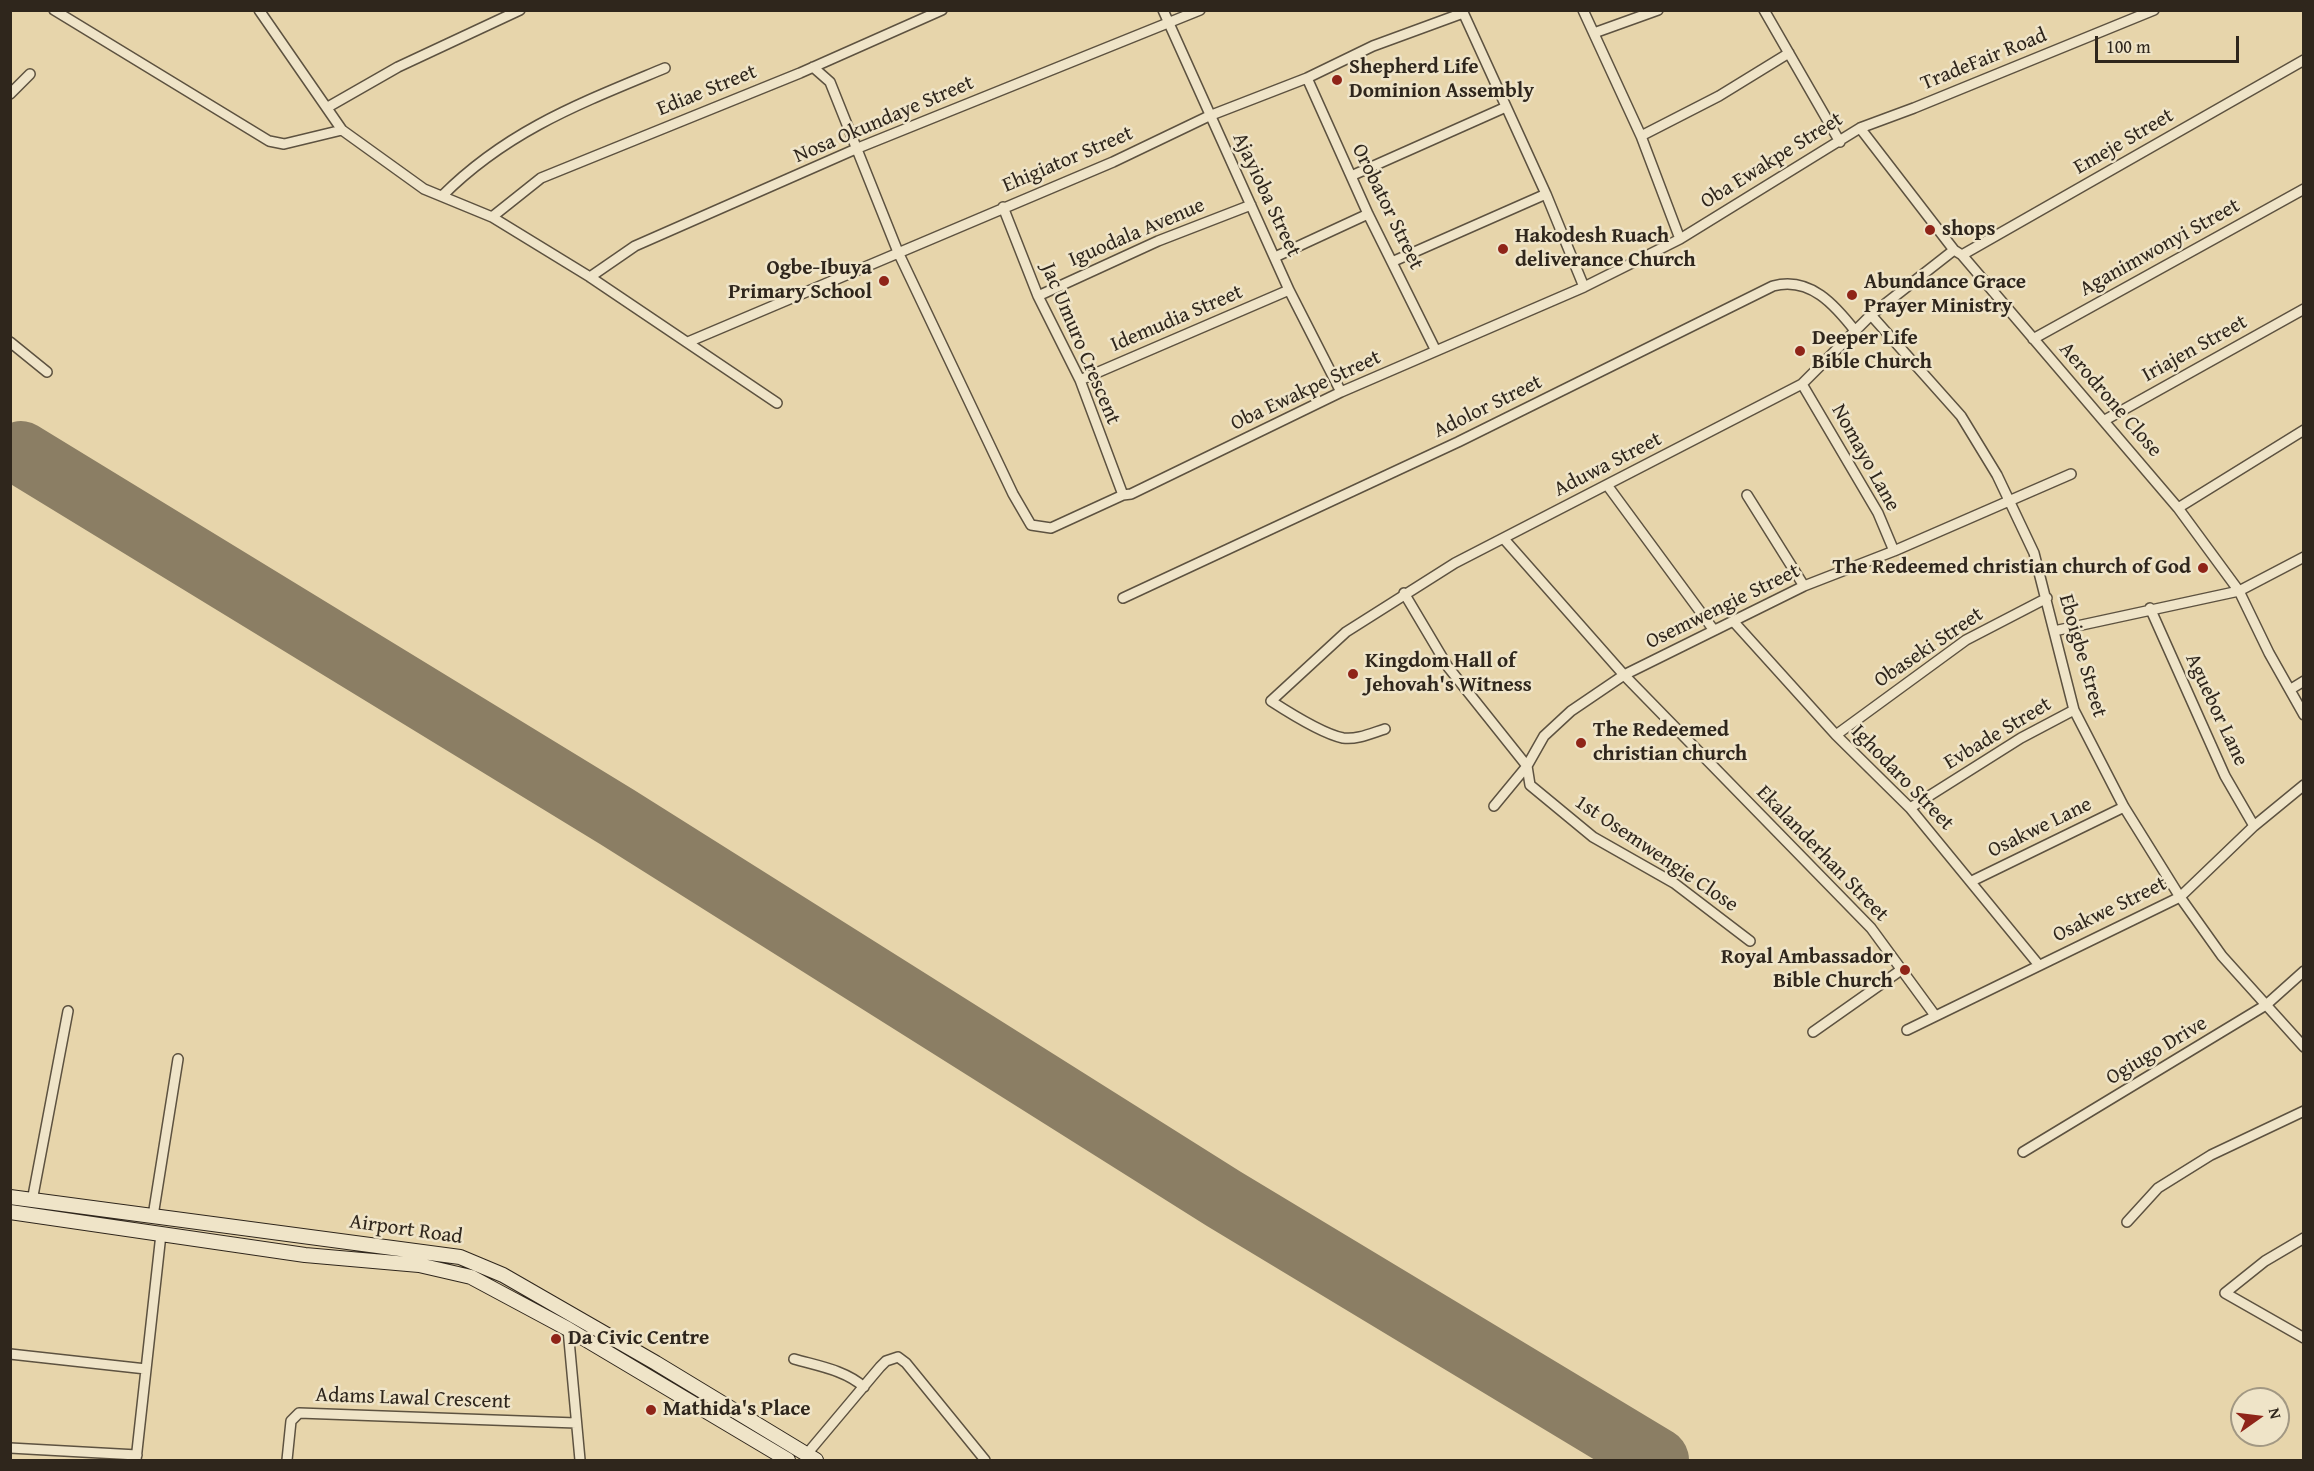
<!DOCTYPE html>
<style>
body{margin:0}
#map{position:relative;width:2314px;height:1471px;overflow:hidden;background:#e7d5ab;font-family:"Gentium Book Plus",serif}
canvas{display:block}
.frame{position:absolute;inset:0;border:12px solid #2f261c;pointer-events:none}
.north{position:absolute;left:2230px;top:1387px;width:60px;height:60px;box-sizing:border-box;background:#efe4c8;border:2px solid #a29883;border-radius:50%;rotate:76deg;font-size:16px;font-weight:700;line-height:24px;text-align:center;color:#2f261c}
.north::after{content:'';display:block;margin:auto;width:21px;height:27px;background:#8f2418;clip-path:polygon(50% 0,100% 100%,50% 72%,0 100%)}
.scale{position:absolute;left:2095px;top:36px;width:144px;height:27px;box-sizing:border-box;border:3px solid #2f261c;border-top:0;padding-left:8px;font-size:18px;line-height:21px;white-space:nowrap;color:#2f261c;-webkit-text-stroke:4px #efe4c8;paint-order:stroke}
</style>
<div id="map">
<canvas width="2314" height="1471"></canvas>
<div class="frame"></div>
<div class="north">N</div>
<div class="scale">100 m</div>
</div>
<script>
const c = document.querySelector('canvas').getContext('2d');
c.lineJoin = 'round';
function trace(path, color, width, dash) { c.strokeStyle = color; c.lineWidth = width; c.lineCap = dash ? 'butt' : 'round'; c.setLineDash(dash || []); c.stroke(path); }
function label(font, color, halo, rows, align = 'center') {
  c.font = font + ' "Gentium Book Plus",serif'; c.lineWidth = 5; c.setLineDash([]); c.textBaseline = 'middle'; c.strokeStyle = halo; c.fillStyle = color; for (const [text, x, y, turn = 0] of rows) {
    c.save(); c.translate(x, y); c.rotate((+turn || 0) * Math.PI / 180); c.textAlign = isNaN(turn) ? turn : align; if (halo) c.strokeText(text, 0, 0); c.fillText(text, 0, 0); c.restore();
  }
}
trace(new Path2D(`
 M21 453 617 817 1224 1199 1657 1460`), '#8b7e64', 64);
const street = new Path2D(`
 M54 10 269 141 284 144 342 130
 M259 10 342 130 424 189 492 217 590 277 777 403
 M1163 10 1289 290 1341 392
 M1462 10 1546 194 1584 287
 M1583 10 1641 136 1680 239
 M1764 10 1840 142
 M1594 33 1658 10
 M813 67 830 82 898 252 1013 494 1031 525 1051 528 1123 495 1131 494 1341 392 1584 287 1680 239 1860 128 1914 108 2154 10
 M1307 78 1368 214 1436 351
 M10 94 30 74
 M328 107 398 67 520 10
 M1860 128 1954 250 1962 255 2178 508 2239 591 2269 653 2304 715
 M1641 136 1719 96 1789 53
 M1351 176 1506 107
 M442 196C508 130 581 103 665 68
 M1003 207 1038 296 1080 380 1123 495
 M492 217 541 178 800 73 942 10
 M1962 255 2304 60
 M1275 257 1368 214
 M1394 261 1546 194
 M590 277 635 246 858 148 1200 10
 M1038 296 1158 241 1251 205
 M1871 315 1961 416 1997 475 2034 553 2074 710 2124 807 2180 897 2222 956 2304 1047
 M2033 339 2304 189
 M10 342 47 372
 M688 342 1113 162 1209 116 1307 78 1373 46 1463 13
 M1080 380 1289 290
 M1802 384 1878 513 1894 551
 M2105 420 2304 309
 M1607 485 1713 629
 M1747 495 1804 586
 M2178 508 2304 430
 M1504 539 1624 675 1871 928 1934 1014
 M1404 593 1448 667 1527 766 1530 785 1593 837 1674 883 1750 941
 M1123 598 1458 442 1773 286C1810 276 1835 305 1856 332
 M2150 608 2225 776 2254 826
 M1733 621 1836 735 1910 808 2038 964
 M2054 631 2239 591 2304 557
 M2291 689 2304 681
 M1385 729C1372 733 1357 740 1343 738 1323 734 1288 712 1271 701L1346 632 1455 563 1802 384 1871 315 1954 250
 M1836 735 1966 640 2047 598
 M1494 806 1527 766 1544 736 1571 711 1624 675 1804 586 1894 551 2071 474
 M1910 808 2021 738 2074 710
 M1972 881 2124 807
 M1907 1030 2180 897 2254 826 2304 785
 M1813 1032 1901 970
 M2023 1152 2266 1005 2304 971
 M32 1201 68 1011
 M153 1216 178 1059
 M2127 1222 2158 1188 2211 1155 2304 1111
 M2304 1238 2265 1261 2225 1293 2304 1338
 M568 1329 580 1460
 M10 1354 146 1369
 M794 1359C818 1366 845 1370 864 1387
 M10 1448 137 1455
 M806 1455 880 1367 886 1361 898 1357 906 1363 985 1460
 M136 1460 161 1234
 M287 1460 291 1421 299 1413 576 1423`);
const secondary = new Path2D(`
 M10 1197 460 1257 503 1275 656 1363 816 1460
 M10 1212 305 1255 419 1265 471 1277 568 1329 788 1460`);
trace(street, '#5d5240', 12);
trace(secondary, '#2f261c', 16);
trace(street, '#efe4c8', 9);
trace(secondary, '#efe4c8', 14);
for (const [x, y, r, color] of [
 [1337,80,6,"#8f2418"],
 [1930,230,6,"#8f2418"],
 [1503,249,6,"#8f2418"],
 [884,281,6,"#8f2418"],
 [1852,295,6,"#8f2418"],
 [1800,351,6,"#8f2418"],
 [2203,568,6,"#8f2418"],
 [1353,674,6,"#8f2418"],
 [1581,743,6,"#8f2418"],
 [1905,970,6,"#8f2418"],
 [556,1339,6,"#8f2418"],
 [651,1410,6,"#8f2418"]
]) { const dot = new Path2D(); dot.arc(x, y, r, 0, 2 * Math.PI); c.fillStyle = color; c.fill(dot); trace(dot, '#efe4c8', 2); }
label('21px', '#2f261c', '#efe4c8', [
 ["TradeFair Road",1984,60,-22],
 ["Ediae Street",707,91,-22],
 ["Nosa Okundaye Street",884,120,-23],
 ["Emeje Street",2124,142,-30],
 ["Ehigiator Street",1068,160,-23],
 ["Oba Ewakpe Street",1772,161,-32],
 ["Ajayioba Street",1266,195,65],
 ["Orobator Street",1387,207,64],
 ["Iguodala Avenue",1137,233,-23],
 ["Aganimwonyi Street",2160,248,-29],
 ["Idemudia Street",1177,319,-23],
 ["Jac Umuro Crescent",1080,344,67],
 ["Iriajen Street",2195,349,-29],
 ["Oba Ewakpe Street",1306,391,-25],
 ["Aerodrone Close",2110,400,49],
 ["Adolor Street",1488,407,-26],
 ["Nomayo Lane",1865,458,61],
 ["Aduwa Street",1608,465,-27],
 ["Osemwengie Street",1723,607,-26],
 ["Obaseki Street",1929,648,-34],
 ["Eboigbe Street",2082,656,74],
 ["Aguebor Lane",2216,710,65],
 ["Evbade Street",1998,734,-31],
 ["Ighodaro Street",1902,778,46],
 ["Osakwe Lane",2040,828,-26],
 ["1st Osemwengie Close",1656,854,34],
 ["Ekalanderhan Street",1822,854,46],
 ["Osakwe Street",2110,910,-26],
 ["Ogiugo Drive",2157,1051,-31],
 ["Airport Road",406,1230,8],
 ["Adams Lawal Crescent",413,1399,2]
]);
label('bold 21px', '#2f261c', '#efe4c8', [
 ["Shepherd Life",1349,68],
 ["Dominion Assembly",1349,92],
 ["shops",1942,230],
 ["Hakodesh Ruach",1515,237],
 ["deliverance Church",1515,261],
 ["Ogbe-Ibuya",872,269,"right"],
 ["Primary School",872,293,"right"],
 ["Abundance Grace",1864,283],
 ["Prayer Ministry",1864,307],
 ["Deeper Life",1812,339],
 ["Bible Church",1812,363],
 ["The Redeemed christian church of God",2191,568,"right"],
 ["Kingdom Hall of",1365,662],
 ["Jehovah's Witness",1365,686],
 ["The Redeemed",1593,731],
 ["christian church",1593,755],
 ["Royal Ambassador",1893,958,"right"],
 ["Bible Church",1893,982,"right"],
 ["Da Civic Centre",568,1339],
 ["Mathida's Place",663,1410]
], 'left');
</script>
